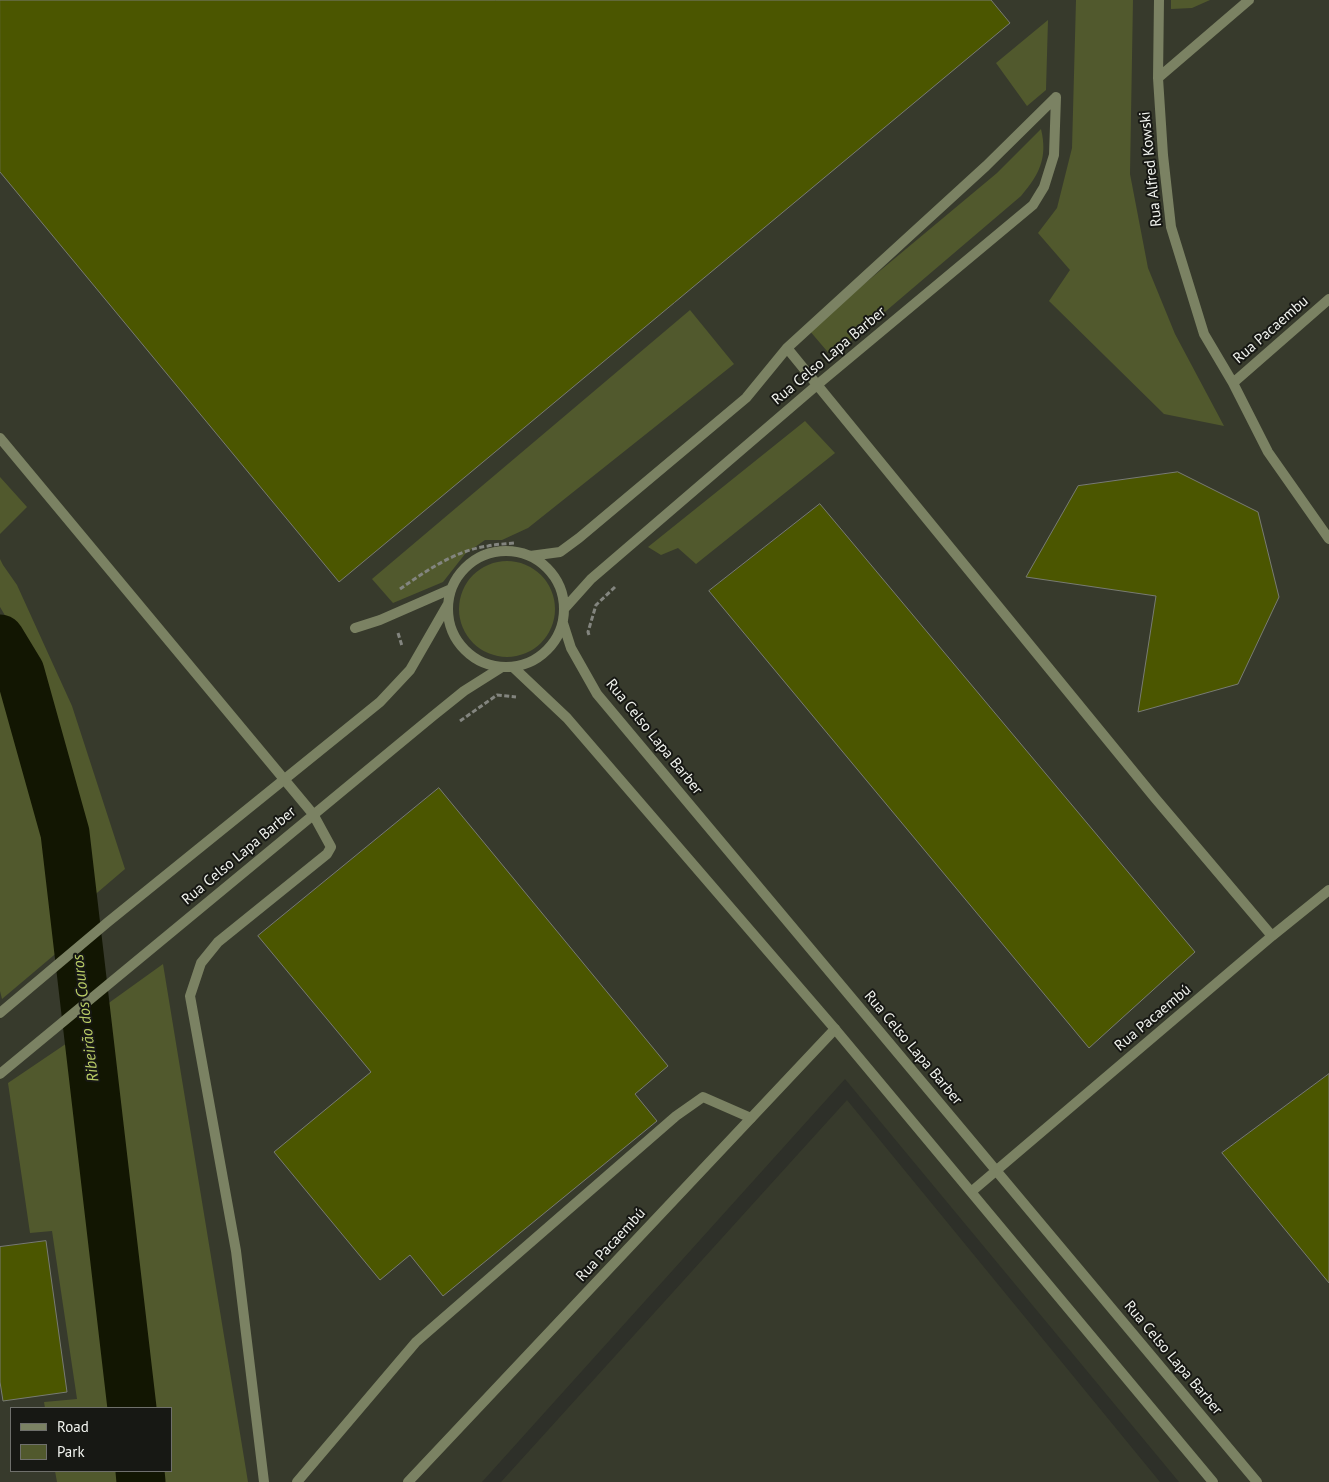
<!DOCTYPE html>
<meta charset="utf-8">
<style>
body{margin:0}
#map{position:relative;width:1329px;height:1482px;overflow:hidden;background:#2e3029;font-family:"PT Sans",sans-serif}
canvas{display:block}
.legend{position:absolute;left:10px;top:1407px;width:162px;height:65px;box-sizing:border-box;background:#171814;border:1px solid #6f706c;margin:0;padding:6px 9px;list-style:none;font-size:15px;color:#f2f4ef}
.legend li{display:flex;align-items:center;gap:10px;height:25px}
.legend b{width:25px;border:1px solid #6f706c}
</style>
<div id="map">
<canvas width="1329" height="1482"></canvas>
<ul class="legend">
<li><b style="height:6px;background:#7b8263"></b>Road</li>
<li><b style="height:14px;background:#51592d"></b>Park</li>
</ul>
</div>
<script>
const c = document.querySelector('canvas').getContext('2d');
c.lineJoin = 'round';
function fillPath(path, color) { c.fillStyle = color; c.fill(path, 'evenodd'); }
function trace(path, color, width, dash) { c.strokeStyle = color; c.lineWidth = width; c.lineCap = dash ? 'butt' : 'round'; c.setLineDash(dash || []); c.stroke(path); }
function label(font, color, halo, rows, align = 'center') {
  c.font = font + ' "PT Sans",sans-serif'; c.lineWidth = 4; c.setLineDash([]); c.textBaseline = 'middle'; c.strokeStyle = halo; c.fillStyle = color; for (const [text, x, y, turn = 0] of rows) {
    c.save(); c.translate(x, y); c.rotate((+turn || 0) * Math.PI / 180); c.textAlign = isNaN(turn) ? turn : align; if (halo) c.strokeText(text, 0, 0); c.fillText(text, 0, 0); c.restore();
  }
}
fillPath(new Path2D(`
 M0 0H1329V1482H1179L845 1079 482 1482H0ZM11 1408H171V1471H11Z
 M847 1100 1160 1482H501Z`), '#373a2c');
fillPath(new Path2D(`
 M1076 0H1133L1130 174 1148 268 1175 334 1224 426 1164 414 1049 301 1070 270 1038 233 1057 208 1072 148Z
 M1171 0H1210L1192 8 1171 9Z
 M1048 20 1046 90 1027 106 996 63Z
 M1041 129C1048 158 1039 175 1021 196L832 357 809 330 997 173Z
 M690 310 734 364 528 528 502 540H485L465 554 443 582 393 603 372 579Z
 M805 421 835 453 696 564 678 548 661 555 648 547Z
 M0 477 27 507 0 534Z
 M0 559 3 565 17 585 72 706 125 869 91 898 76 819 34 664 0 607Z
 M459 609a48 48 0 1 1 96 0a48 48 0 1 1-96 0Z
 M0 656 11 674 54 829 66 945 2 999 0 991Z
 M163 964 248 1482H160L159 1471H171V1408H151L99 1010Z
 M76 1037 123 1408H45L44 1402 77 1399 52 1231 30 1233 8 1083Z
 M55 1471H131L132 1482H57Z`), '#51592d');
trace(new Path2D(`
 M0 639 20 672 65 833 132 1408
 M140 1471 141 1482`), '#121602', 49);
const building = new Path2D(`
 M0 0H991L1010 23 339 582 0 172Z
 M1178 472 1258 512 1279 597 1238 684 1138 712 1156 596 1026 577 1078 486Z
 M820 504 1195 952 1089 1048 709 591Z
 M439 788 668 1066 635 1094 657 1121 443 1296 410 1255 380 1280 274 1152 371 1072 258 936Z
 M1329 1074V1283L1222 1153Z
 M46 1241 67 1392 3 1401 0 1382V1247Z`);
fillPath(building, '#4b5600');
trace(building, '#787b72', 1);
trace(new Path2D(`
 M400 589C426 571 456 550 488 546 497 544 506 544 515 543
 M398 633 402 646
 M589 635 588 632 596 605 615 587
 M460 721 497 695 516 697`), '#83857f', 3, [5, 2.5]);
trace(new Path2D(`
 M787 348 1155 798 1272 936
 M0 438 313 814 331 847 327 854 218 942 201 963 190 996 236 1251 264 1482
 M448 609a58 58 0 1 1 116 0a58 58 0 1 1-116 0Z
 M530 556 560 552 579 538 746 398 787 348 986 166 1056 97
 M565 608 591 579 817 385 1033 205 1044 187 1054 155 1056 97
 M563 623 571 648 597 694 1257 1482
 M355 628 380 620 451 589
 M513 667 567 718 835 1029 1213 1482
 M0 1013 108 922 380 702 410 670 448 604
 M0 1074 433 716 464 691 502 667
 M971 1192 1272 936 1329 890
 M297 1482 416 1342 676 1116 703 1097 751 1118`), '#7b8263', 10);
trace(new Path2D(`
 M1159 0 1158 78 1163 155 1171 227 1204 334 1233 383 1268 452 1329 539
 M1158 78 1249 0
 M1233 383 1329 299
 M408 1482 835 1029`), '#7b8263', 10);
label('15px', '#f2f4ef', '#171814', [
 ["Rua Alfred Kowski",1151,169,-96],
 ["Rua Pacaembu",1271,330,-41],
 ["Rua Celso Lapa Barber",829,356,-40],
 ["Rua Celso Lapa Barber",654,737,51],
 ["Rua Celso Lapa Barber",239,856,-40],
 ["Rua Pacaembú",1153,1018,-40],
 ["Rua Celso Lapa Barber",913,1048,50],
 ["Rua Pacaembú",611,1245,-47],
 ["Rua Celso Lapa Barber",1173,1358,50]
]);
label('italic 16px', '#b9cc65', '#171814', [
 ["Ribeirão dos Couros",86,1018,-97]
]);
</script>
